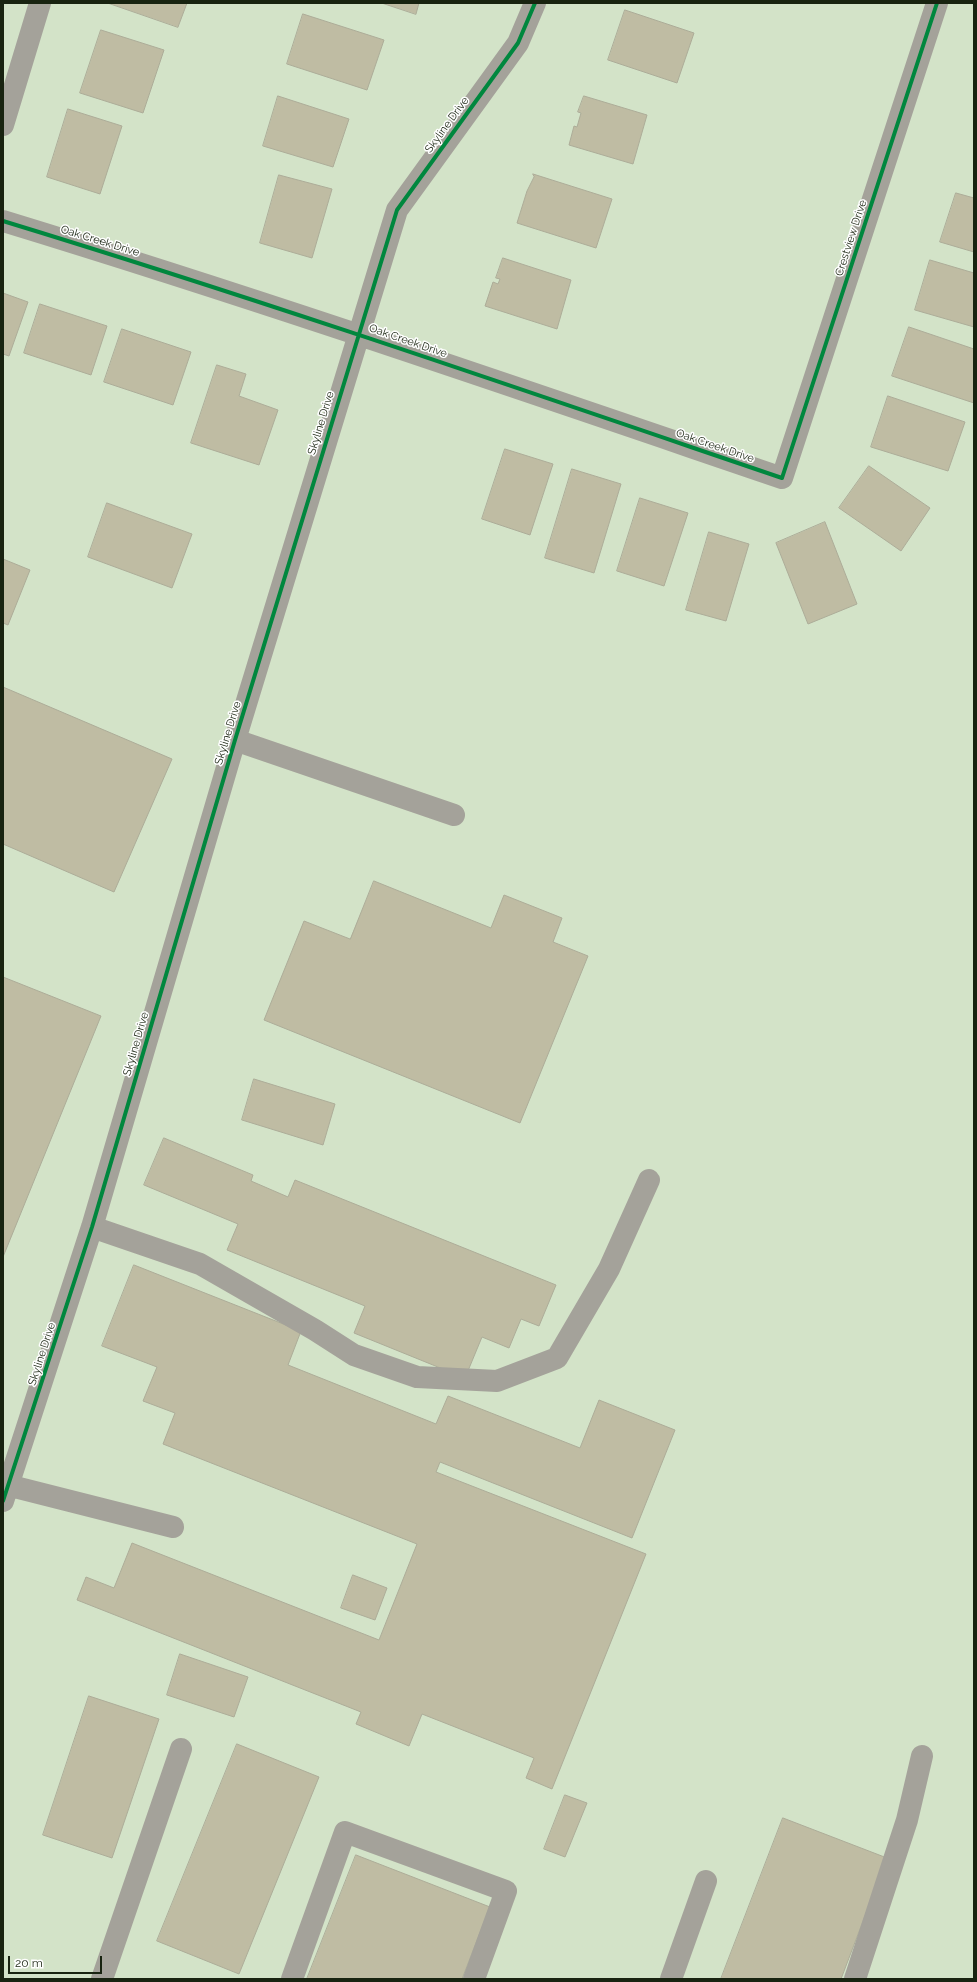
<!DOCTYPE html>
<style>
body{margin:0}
#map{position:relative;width:977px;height:1982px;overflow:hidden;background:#d3e3c8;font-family:Raleway,sans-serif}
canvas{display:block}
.frame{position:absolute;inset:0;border:4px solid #182310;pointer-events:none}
.scale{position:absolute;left:8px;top:1956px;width:94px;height:18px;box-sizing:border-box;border:2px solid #182310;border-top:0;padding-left:5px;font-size:12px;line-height:14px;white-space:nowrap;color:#182310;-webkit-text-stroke:3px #fff;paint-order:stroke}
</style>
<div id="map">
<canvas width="977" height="1982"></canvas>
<div class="frame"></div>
<div class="scale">20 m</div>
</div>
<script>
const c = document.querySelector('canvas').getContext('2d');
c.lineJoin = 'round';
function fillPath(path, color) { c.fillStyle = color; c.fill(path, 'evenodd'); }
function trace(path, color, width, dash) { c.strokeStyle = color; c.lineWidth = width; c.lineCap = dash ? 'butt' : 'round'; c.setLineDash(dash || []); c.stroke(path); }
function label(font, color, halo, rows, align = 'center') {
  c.font = font + ' Raleway,sans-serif'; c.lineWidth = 3; c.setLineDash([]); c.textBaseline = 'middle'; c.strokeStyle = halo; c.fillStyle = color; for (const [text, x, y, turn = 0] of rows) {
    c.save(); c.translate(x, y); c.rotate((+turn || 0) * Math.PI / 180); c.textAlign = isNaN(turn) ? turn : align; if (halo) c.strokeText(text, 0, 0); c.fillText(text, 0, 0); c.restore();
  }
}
const building = new Path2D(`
 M108 3H187L178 27Z
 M382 3H419L416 14Z
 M625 10 694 33 677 83 608 60Z
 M303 14 384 40 367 90 287 64Z
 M101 30 164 50 143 113 80 93Z
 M278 96 349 119 333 167 263 146Z
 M584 96 647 115 633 164 569 145 574 126 577 127 581 113 578 112Z
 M68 109 122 126 100 194 47 177Z
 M533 174 612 199 596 248 517 223 527 191 534 177Z
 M279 175 332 189 312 258 260 243Z
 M956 193 974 198V252L940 242Z
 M503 258 571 280 557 329 485 306 493 282 498 284 500 279 496 278Z
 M930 260 974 273V327L915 310Z
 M3 293 28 302 9 356 3 354Z
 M40 304 107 326 91 375 24 353Z
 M909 327 974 349V403L892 376Z
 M122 329 191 352 173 405 104 382Z
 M217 365 246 374 239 396 278 410 259 465 191 443Z
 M888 396 965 422 948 471 871 447Z
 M505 449 553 464 530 535 482 519Z
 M869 466 930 508 901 551 839 508Z
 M572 469 621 484 594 573 545 558Z
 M640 498 688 513 664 586 617 571Z
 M107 503 192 534 172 588 88 557Z
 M825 522 857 604 808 624 776 543Z
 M709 532 749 544 726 621 686 610Z
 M3 559 30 570 8 625 3 623Z
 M3 687 172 759 114 892 3 844Z
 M374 881 491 928 504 895 562 918 553 942 588 956 520 1123 264 1020 304 921 350 939Z
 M3 977 101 1016 3 1257Z
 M254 1079 335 1104 323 1145 242 1120Z
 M164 1138 253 1175 251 1181 288 1197 295 1180 556 1285 539 1326 521 1319 509 1348 482 1337 465 1378 354 1333 365 1306 227 1250 238 1224 144 1185Z
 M134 1265 301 1331 288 1365 436 1424 448 1396 580 1448 599 1400 675 1430 632 1538 440 1462 436 1472 646 1554 552 1789 526 1778 534 1758 422 1714 409 1746 356 1724 361 1712 77 1600 86 1577 114 1588 132 1543 379 1640 417 1544 163 1444 175 1413 143 1401 157 1367 102 1346Z
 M353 1575 387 1588 375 1620 341 1608Z
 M180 1654 248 1677 234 1717 167 1695Z
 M89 1696 159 1719 112 1858 43 1835Z
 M237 1744 319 1777 239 1974 157 1941Z
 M565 1795 587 1803 565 1857 544 1849Z
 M783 1818 887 1858 841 1979H721Z
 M356 1855 490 1907 462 1979H307Z`);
fillPath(building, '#bfbca3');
trace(building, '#acac98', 1);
trace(new Path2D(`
 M3 125 40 3
 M3 221C265 301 523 390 782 478L937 3
 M235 740 454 815
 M92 1227 200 1264 315 1330 354 1355 417 1377 497 1381 557 1358 609 1269 649 1180
 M3 1484 173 1527
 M3 1501 92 1227 235 740 397 210 518 43 535 3
 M102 1979 181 1749
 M292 1979 345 1832 506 1891 474 1979
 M671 1979 706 1881
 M855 1979 907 1820 922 1756`), '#a4a29a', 22);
trace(new Path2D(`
 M3 221C265 301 523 390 782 478L937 3
 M3 1501 92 1227 235 740 397 210 518 43 535 3`), '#00873e', 4);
label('11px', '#182310', '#fff', [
 ["Skyline Drive",447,125,-54],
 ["Crestview Drive",851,238,-72],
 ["Oak Creek Drive",100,241,17],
 ["Oak Creek Drive",408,341,19],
 ["Skyline Drive",321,423,-73],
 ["Oak Creek Drive",715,446,19],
 ["Skyline Drive",228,733,-73],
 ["Skyline Drive",136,1044,-74],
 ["Skyline Drive",42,1354,-72]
]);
</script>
